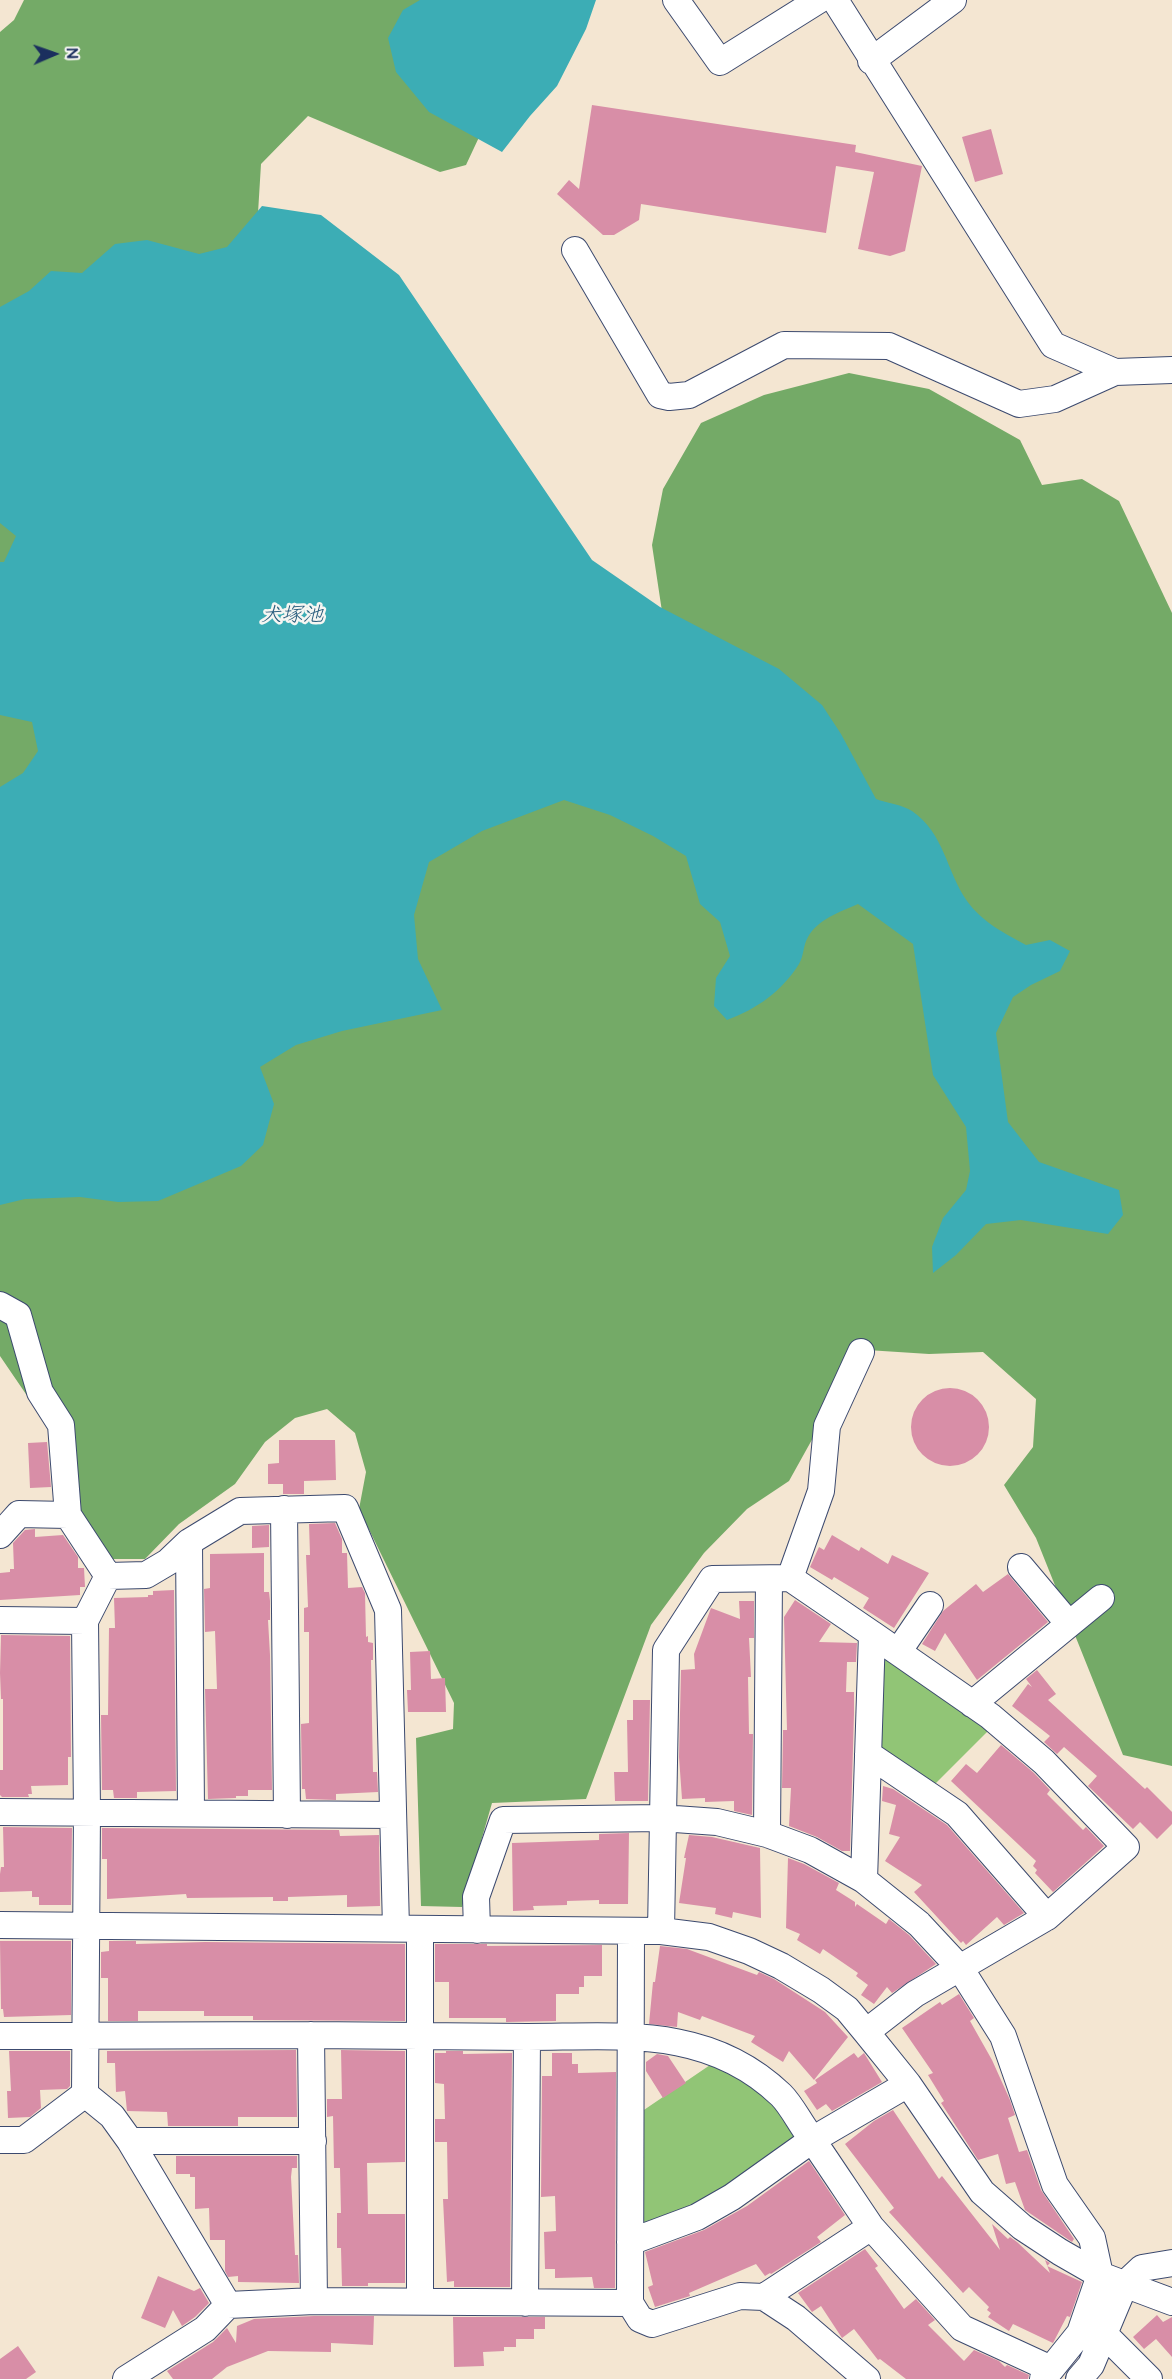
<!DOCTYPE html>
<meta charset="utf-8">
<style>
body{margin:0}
#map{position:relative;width:1172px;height:2379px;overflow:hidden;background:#f4e6d2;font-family:"Architects Daughter",sans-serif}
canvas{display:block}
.north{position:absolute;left:24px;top:24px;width:60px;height:60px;-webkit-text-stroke:4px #f6f6f2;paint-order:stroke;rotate:88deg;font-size:16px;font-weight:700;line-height:24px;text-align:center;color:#1b2f5e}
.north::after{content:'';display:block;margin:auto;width:21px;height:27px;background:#1b2f5e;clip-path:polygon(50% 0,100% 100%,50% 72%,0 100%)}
</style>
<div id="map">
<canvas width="1172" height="2379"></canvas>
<div class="north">N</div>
</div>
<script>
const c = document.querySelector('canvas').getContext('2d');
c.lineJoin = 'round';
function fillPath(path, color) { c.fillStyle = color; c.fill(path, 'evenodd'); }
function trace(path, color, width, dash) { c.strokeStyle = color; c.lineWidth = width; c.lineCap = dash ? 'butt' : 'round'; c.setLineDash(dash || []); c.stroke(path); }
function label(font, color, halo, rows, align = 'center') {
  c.font = font + ' "Architects Daughter","Klee One",sans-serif'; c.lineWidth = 5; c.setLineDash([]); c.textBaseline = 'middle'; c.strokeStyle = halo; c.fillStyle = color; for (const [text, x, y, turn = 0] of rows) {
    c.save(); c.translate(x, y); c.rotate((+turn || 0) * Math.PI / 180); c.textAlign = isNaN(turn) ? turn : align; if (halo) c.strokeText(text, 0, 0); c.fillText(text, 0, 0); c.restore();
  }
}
fillPath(new Path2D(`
 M888 1655 991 1728 930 1789 880 1756 879 1658Z
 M713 2063 764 2090 800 2140 739 2182 639 2232 638 2114Z`), '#91c576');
fillPath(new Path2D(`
 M24 0H503L488 118 466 165 440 172 308 116 261 164 252 311 387 841 669 658 652 545 663 489 701 423 764 395 849 373 929 389 1020 440 1042 485 1082 479 1119 501 1172 613V1766L1123 1755 1036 1538 1004 1485 1033 1447 1036 1399 983 1352 929 1354 867 1350 824 1418 789 1481 747 1509 704 1553 651 1625 586 1799 492 1803 462 1907 421 1906 416 1738 453 1729 454 1703 359 1509 366 1472 355 1433 327 1409 295 1418 265 1442 235 1484 179 1524 145 1559H113L79 1511 47 1425 0 1356V32L14 20Z`), '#74aa67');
fillPath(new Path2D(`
 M420 0H596L586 29 557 86 530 116 502 152 429 112 396 72 388 38 403 10Z
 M262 206 321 215 399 275 592 560 660 607 779 669 822 705 841 734 876 799C887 803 903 805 912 811 945 834 946 871 967 901 982 922 1004 933 1026 945L1050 940 1070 951 1060 971 1031 985 1013 997 996 1033 1008 1122 1039 1162 1119 1190 1123 1215 1108 1234 1021 1220 986 1224 956 1255 933 1273 932 1247 943 1218 966 1190 970 1171 966 1127 933 1075 913 944 858 904C840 912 818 919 808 937 803 945 804 956 799 964 782 991 757 1009 727 1020L714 1006 716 978 730 956 720 922 700 904 686 856 653 836 610 815 564 800 482 831 429 862 414 915 418 959 442 1010 342 1031 296 1045 260 1067 274 1104 263 1145 241 1166 158 1201 118 1202 80 1197 25 1199 0 1205V787L23 773 38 751 32 722 0 715V562H4L16 536 0 523V307L29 291 51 271 82 273 115 244 147 240 199 254 227 247Z`), '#3cadb5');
fillPath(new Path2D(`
 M592 105 856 145 855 152 922 166 905 251 890 256 858 249 874 172 836 166 826 233 641 204 639 220 614 235H603L557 194 569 180 579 189Z
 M991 129 1003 174 975 182 962 137Z
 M911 1427a39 39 0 1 1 78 0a39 39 0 1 1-78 0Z
 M279 1440H335L336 1480 304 1481V1494H283V1484H268V1464L279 1463Z
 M47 1442 51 1487 30 1488 28 1443Z
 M335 1523 342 1539V1553H347L348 1588 362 1587 365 1593 366 1637 368 1636V1642L373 1643V1660H371L372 1721 373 1772H377L378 1792 336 1794V1800L306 1799 305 1789H302L301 1724 309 1723V1632H304V1608L308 1607 306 1555H310L309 1524Z
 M269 1525V1547L252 1548V1526Z
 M35 1529V1537L63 1535 78 1557V1568H84L85 1587H80V1595L0 1600V1573L10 1572V1569H14L13 1543 25 1530Z
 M832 1535 859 1551 861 1547 888 1564 892 1555 929 1573 894 1628 863 1608 869 1598 834 1577 832 1580 810 1567 819 1547 824 1550Z
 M264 1553V1592H269L270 1601V1620H268L270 1655 272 1790H248V1796H236V1798L208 1799 205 1689H217L215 1631 205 1632 204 1589 210 1588V1554Z
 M1008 1574 1048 1622 977 1680 945 1633 935 1651 922 1644 943 1611 976 1584 983 1592Z
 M174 1590 176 1791 137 1792V1798H114L113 1790H102L101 1715H108L109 1628H115L114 1598 148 1597V1595H153V1591Z
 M795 1600 831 1624 819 1642 857 1643 856 1662H847L846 1692H854V1714L850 1851H842L817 1837 789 1826 791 1788H782L783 1733V1730H787L784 1617Z
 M739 1601H754V1638H749L751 1677H748L749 1734H753L752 1815 734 1811V1801L705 1802V1798L682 1799 679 1757 681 1670 695 1669 694 1654 711 1608 740 1619Z
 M1 1635 70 1636 71 1757H68V1785L31 1786 32 1794H28L29 1797H2L0 1795V1770H3V1699H1L0 1673Z
 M430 1651 431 1679 445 1678 446 1712H408L407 1690H411L410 1652Z
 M1037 1670 1056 1694 1048 1700 1145 1789 1147 1787 1172 1812V1824L1157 1839 1140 1822 1133 1829 1088 1786 1097 1776 1064 1747 1057 1754 1044 1742 1050 1736 1012 1706 1028 1684 1032 1687 1026 1679Z
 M633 1700H650L648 1801H615L614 1772H628L627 1720H633Z
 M1001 1745 1034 1773 1050 1790 1047 1794 1083 1830 1086 1827 1104 1846 1053 1892 1035 1873 1037 1870 1033 1866 1036 1861 951 1781 966 1764 977 1773Z
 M883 1786 893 1789 947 1825 1024 1913 1004 1925 997 1917 966 1945 963 1941 961 1943 914 1892 922 1885 885 1861 900 1837 889 1834 896 1805 882 1801Z
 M3 1827 72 1828 71 1905H39V1897H32V1891L0 1892V1874L1 1867H4Z
 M102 1828 339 1830 340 1836 379 1835 380 1906 347 1907V1895L288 1897V1901H273V1897L187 1898 186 1894 107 1899V1859H102Z
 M629 1833 628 1904H599V1900L567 1901V1905L533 1906 534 1910 513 1911 512 1843 599 1840V1834Z
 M689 1835 712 1837 760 1848 761 1918 733 1912 732 1918 715 1914 716 1908 679 1903 686 1858H684Z
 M788 1858 804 1864 839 1883 836 1890 855 1902V1907L857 1904 886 1924 889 1919 909 1935 936 1964 892 1993 887 1987 874 2004 861 1995 868 1985 856 1976 858 1973 823 1949 820 1954 797 1940 800 1934 786 1928Z
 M0 1941H71V2015L4 2017 3 2009H1Z
 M109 1941H136V1944L205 1942 405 1944V2021L253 2020V2016H204V2011H138V2021H108V1978H101V1952L109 1951Z
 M435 1944H487V1946L602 1945V1976H584V1987H579V1994H556V2021L506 2022V2018H449V1982H435Z
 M660 1946 687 1949 757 1975 759 1972 774 1979 825 2012 848 2037 814 2080 789 2051 783 2062 751 2042 755 2036 702 2016 700 2020 678 2012 677 2027 649 2024 653 1982H655Z
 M959 1994 974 2018 970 2021 992 2060 1010 2100 1015 2115 1008 2118 1019 2152 1027 2150 1041 2190 1074 2239 1072 2242 1025 2210 1015 2182 1006 2184 998 2154 978 2160 941 2103 944 2101 928 2075 933 2073 902 2028 940 2002 942 2005Z
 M296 2050 297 2117H238V2126H168L167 2112 127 2111 125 2091 116 2092 115 2063H107V2051Z
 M341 2050 405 2051V2162L367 2163 368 2214H405V2283H368V2286H342L341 2248H337V2213H341L340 2168H334L333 2116 327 2117V2099H342Z
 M9 2051H70V2086L67 2089 40 2090 41 2108 30 2117 8 2118 7 2091H11Z
 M446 2051H463V2054L512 2053 510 2287H454V2281L447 2282 443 2199H448L447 2142H435V2119H445L444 2084 435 2083V2053H446Z
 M552 2053H572V2064H578V2073L616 2072 615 2288H594L592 2277 555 2278V2269H545L544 2232 556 2231 555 2196 541 2197 542 2076H552Z
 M854 2053 858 2058 864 2053 882 2082 832 2111 826 2104 817 2110 804 2091 817 2083 815 2080Z
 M657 2054 668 2056 686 2083 663 2098 646 2071V2062Z
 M893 2110 939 2179 942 2176 1000 2250 992 2224 1008 2239 1010 2237 1017 2242 1050 2273 1045 2260 1050 2263 1047 2266 1082 2282 1070 2317 1067 2316 1053 2343 1013 2324 1009 2331 988 2317 991 2313 987 2310 989 2307 969 2287 963 2293 889 2212 894 2208 845 2144 874 2121Z
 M176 2156H297V2168H292L291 2177 295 2255H298L299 2283 238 2282V2276L228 2277 225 2271V2240H210L209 2208 195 2209V2177H190V2174H176Z
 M809 2161 845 2215 817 2237 821 2242 771 2274 770 2273 765 2276 756 2264 689 2293 690 2296 655 2307 648 2287 653 2285 645 2252 704 2230 747 2206Z
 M865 2249 878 2266 875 2268 904 2309 916 2299 935 2320 928 2325 964 2361 974 2350 999 2361 1005 2367 1007 2365 1029 2375 1028 2379H906L880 2359 878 2360 854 2329 842 2338 821 2306 812 2312 798 2293Z
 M158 2276 194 2291 200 2288 209 2303 195 2317 182 2326 173 2310 165 2328 141 2318Z
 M1157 2315 1163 2322 1172 2317V2357L1156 2339 1144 2349 1133 2337Z
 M314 2316H374L373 2345 331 2343V2352L268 2351 227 2367 212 2379H173L167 2371 213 2342 227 2328 236 2343 237 2326 254 2319Z
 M453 2317H545V2329H534V2339H516V2347H504V2351L483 2352 484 2366 454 2367Z
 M18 2346 36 2372 26 2379H0V2359Z`), '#d88ea7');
const minor = new Path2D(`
 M676 0 720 62 819 0
 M835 0 1053 345 1115 372
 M871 61 953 0
 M575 250 660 395 669 397 689 395 784 345 889 346 1019 404 1055 399 1115 372 1172 370
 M0 1305 18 1315 40 1392 61 1425 68 1515 108 1576
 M284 1509 287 1815
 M0 1535 19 1514 68 1515
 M189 1542 168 1562 146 1575 108 1576 85 1621 87 1812 85 2094 112 2116 130 2141 228 2305
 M1021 1567 1069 1624
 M790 1578 821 1491 827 1426 861 1352
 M0 1620 85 1621
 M898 1652 930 1605
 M972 1704 1101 1598
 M0 1812 392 1815
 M191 1812 189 1542 240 1511 345 1508 388 1610 396 1928
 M767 1834 769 1579
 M864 1880 872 1634 990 1716 1044 1762 1126 1847 1047 1917
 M0 1925 661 1931 709 1937 749 1951 781 1966 821 1990 847 2009 866 2032 908 2084 982 2192 1022 2227 1060 2252 1100 2275 1172 2302
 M420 1929V2301
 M477 1930 476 1897 503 1820 661 1818 717 1822 767 1834 810 1850 864 1880 919 1924 960 1968 1003 2036 1055 2185 1092 2238 1100 2275 1080 2333 1043 2379
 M631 1931 630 2303 640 2319 652 2324 740 2296 764 2297 796 2318 867 2379
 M661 1931 666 1650 712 1579 790 1578 872 1634
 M866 2032 915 1994 1047 1917 957 1814 868 1754
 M311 2035 314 2301
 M0 2036 311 2035 527 2037
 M0 2140H24L85 2094
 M130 2141H313
 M630 2242 697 2217 732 2197 812 2140 908 2084
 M764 2297 871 2227 962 2328 1051 2369
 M525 2303 527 2037C620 2037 708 2025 781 2095 791 2105 799 2121 807 2132 829 2164 850 2196 871 2227
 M1103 2333 1149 2379
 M126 2379 205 2329 228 2305 314 2301 630 2303
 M1079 2379 1091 2365 1125 2284 1142 2268 1172 2263`);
trace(minor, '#3c4a6f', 28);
trace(minor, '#fff', 26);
label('italic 21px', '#275b7c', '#f6f6f2', [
 ["犬塚池",292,617]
]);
</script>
